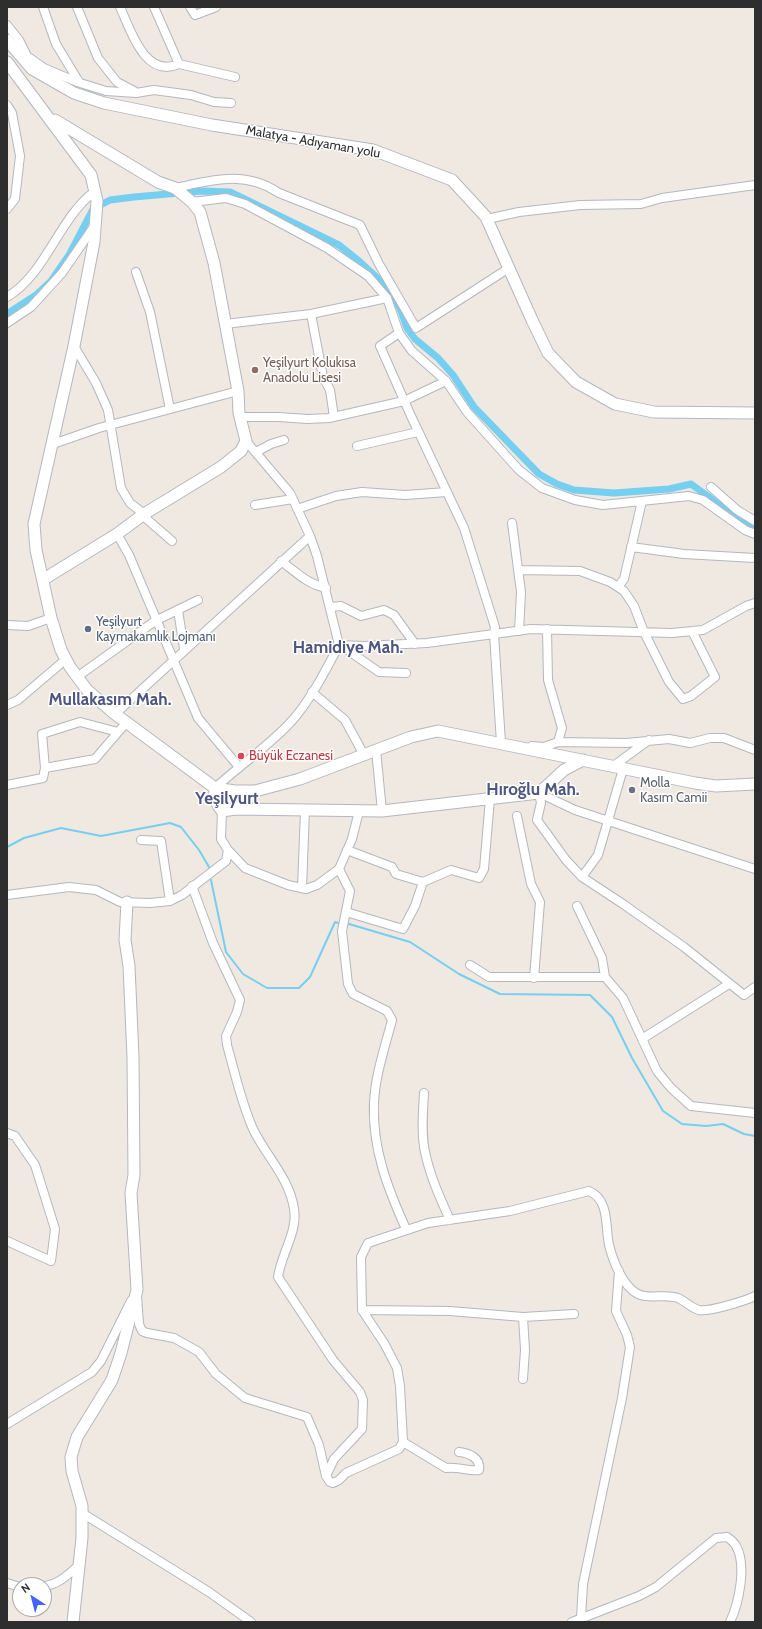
<!DOCTYPE html>
<meta charset="utf-8">
<style>
body{margin:0}
#map{position:relative;width:762px;height:1629px;overflow:hidden;background:#efe9e1;font-family:Cabin,sans-serif}
canvas{display:block}
.frame{position:absolute;inset:0;border:8px solid #2e2e2e;pointer-events:none}
.north{position:absolute;left:12px;top:1577px;width:40px;height:40px;box-sizing:border-box;background:#fff;border:1px solid #ababab;border-radius:50%;rotate:324deg;font-size:11px;font-weight:700;line-height:16px;text-align:center;color:#2e2e2e}
.north::after{content:'';display:block;margin:auto;width:14px;height:18px;background:#4264fb;clip-path:polygon(50% 0,100% 100%,50% 72%,0 100%)}
</style>
<div id="map">
<canvas width="762" height="1629"></canvas>
<div class="frame"></div>
<div class="north">N</div>
</div>
<script>
const c = document.querySelector('canvas').getContext('2d');
c.lineJoin = 'round';
function trace(path, color, width, dash) { c.strokeStyle = color; c.lineWidth = width; c.lineCap = dash ? 'butt' : 'round'; c.setLineDash(dash || []); c.stroke(path); }
function label(font, color, halo, rows, align = 'center') {
  c.font = font + ' Cabin,sans-serif'; c.lineWidth = 3; c.setLineDash([]); c.textBaseline = 'middle'; c.strokeStyle = halo; c.fillStyle = color; for (const [text, x, y, turn = 0] of rows) {
    c.save(); c.translate(x, y); c.rotate((+turn || 0) * Math.PI / 180); c.textAlign = isNaN(turn) ? turn : align; if (halo) c.strokeText(text, 0, 0); c.fillText(text, 0, 0); c.restore();
  }
}
trace(new Path2D(`
 M7 847 24 838 61 828 101 836 170 823 181 827 199 850 209 867
 M211 880 226 952 243 974 267 988H299L310 977 335 922 338 923
 M349 924 410 942 459 974 500 994 590 995 612 1017 632 1058 663 1111 682 1124 706 1126 723 1124 744 1134 755 1136`), '#75cff0', 2);
trace(new Path2D(`
 M7 314 36 295 51 281 69 255 93 209 110 200 134 197 202 191 230 192 339 245 359 261 383 283 400 308 407 328 415 339 438 358 453 375 474 407 539 474 557 484 574 490 614 493 669 489 691 484 731 513 755 526`), '#75cff0', 7);
const street = new Path2D(`
 M43 7 56 44 79 82
 M77 7 98 58 117 82 134 91
 M120 7C131 31 145 79 179 64L235 77
 M154 7 179 64
 M190 7 195 15 216 7
 M7 25 19 40 27 56 44 68 77 82 106 91 136 93 154 90 191 95 214 102 231 103
 M7 105 12 113 20 156 15 199 7 209
 M175 188C213 180 245 170 279 193L360 225 379 264 416 328 509 268
 M192 202 226 198 245 204 327 248 368 276 387 298 399 333 412 351 446 381 467 412 519 470 542 488 575 500 603 505 689 496 703 500 745 530 755 534
 M487 219 519 212 580 205 641 204 662 198 755 185
 M136 272 150 312 170 409
 M7 297C46 274 59 218 94 192
 M311 314 323 377 330 390 334 417
 M7 323 31 307 62 273 95 225
 M225 324 311 314 387 298
 M399 333 380 346 411 416 464 528 495 627 494 634 501 743
 M74 346 96 383 108 410 121 488 130 503 144 514
 M240 417H278L308 419 329 418 404 401 446 381
 M53 444 99 428 238 391
 M357 446 418 432
 M256 452 271 444 284 440
 M711 487 737 510 755 521
 M255 505 293 499
 M297 509 336 496 362 492 405 495 447 492
 M142 515 172 541
 M512 523 521 592 519 631
 M117 534 129 555 198 718 239 767
 M631 547 684 554 755 558
 M281 561C296 572 307 584 326 588
 M519 570 580 571 610 582 624 591 634 606 644 632 669 682 683 699 691 696 715 677 692 631
 M618 587 624 579 642 501
 M331 607 341 606 361 616 384 610 394 615 415 644
 M178 610 184 649
 M7 625 28 626 51 618
 M339 645 363 646 427 643 531 629 672 633 703 630 746 606 755 603
 M340 645 379 672 406 673
 M77 677 155 621 198 600
 M312 692 345 720 364 755
 M7 705 18 700 65 660
 M115 714 310 536
 M558 742 626 743 669 739 690 743 710 738H724L755 750
 M532 746 544 747 558 742 562 728 548 680 547 629
 M376 750 382 811
 M612 767 649 740
 M45 768 95 759 126 723
 M7 785 43 778 45 768 42 734 80 722 118 732
 M215 788C239 766 266 748 289 724 309 703 326 670 339 645L317 556 310 536 290 493 246 441
 M517 816 531 884 540 902 534 978
 M141 840 161 841 170 901
 M228 850 245 868 288 885 306 889 317 885 339 869 352 839 359 811
 M347 850 392 867 396 874 423 882 451 870 479 878 484 869 490 799
 M339 869 350 891 342 931 348 984 353 994 387 1011 392 1020C385 1047 375 1076 374 1103 372 1149 388 1189 406 1229
 M755 869 575 810 539 793 541 803 537 820 566 860 582 877 623 904 684 947 744 995 755 987
 M582 877 598 855 623 769
 M192 886 213 943 240 1000 237 1012 226 1036 227 1045C235 1073 241 1102 253 1129 266 1156 290 1179 294 1209 298 1232 281 1254 278 1277L333 1360 360 1392 363 1400 362 1429 334 1459 326 1476
 M302 888 305 810
 M7 895 69 887 96 890 120 902 150 903 170 901 182 895 226 861 228 850 221 839 222 811
 M577 906 602 958 605 977 623 998 657 1071 671 1088 691 1106 755 1113
 M346 912 403 929 415 906 423 882
 M470 965 489 977H605
 M643 1041 645 1037 729 984
 M424 1093C423 1112 421 1133 425 1152 430 1176 440 1198 450 1220
 M7 1133 15 1136 35 1165 55 1229 51 1261 7 1241
 M137 1296 139 1324 142 1331 147 1333 174 1338 199 1352 216 1374 245 1398 307 1417 319 1445 326 1476 330 1482 333 1483 339 1480 346 1473 399 1449 403 1442 400 1386 397 1368 384 1343 362 1310 361 1257 368 1243 428 1223 510 1211 589 1191C610 1200 605 1227 609 1245 613 1261 623 1287 638 1294 650 1300 665 1293 678 1298 685 1301 691 1308 699 1310 709 1312 745 1301 755 1296
 M362 1310 450 1311 523 1317 574 1314
 M523 1379 525 1350 523 1317
 M7 1424 92 1372 101 1361 131 1301
 M403 1442 446 1468C458 1466 470 1472 479 1470 481 1458 469 1453 459 1452
 M82 1513 209 1592 251 1622
 M7 1583 20 1587
 M44 1586C58 1585 69 1574 79 1565
 M581 1618 583 1584 622 1398 630 1347 627 1335 616 1311 619 1271
 M572 1622 639 1596 656 1587 716 1538 727 1537C730 1539 734 1542 736 1546 747 1565 739 1603 730 1622`);
const secondary = new Path2D(`
 M7 40 32 69 74 93 104 103 212 125 373 150 452 180 486 217 532 320 548 353 576 382 615 404 654 412 755 413
 M7 62 91 175 97 201 94 242 74 346 34 524 36 550 51 618 61 650 70 667 87 690 115 714 215 788 235 791H255L300 779 411 737 438 731 695 783 716 786 755 784
 M44 579 117 534 144 514 221 467 241 451 246 441 239 413 238 391 214 263 200 212 192 202 175 188 158 182 55 120
 M215 788C214 798 216 803 222 811L236 809 239 797 235 791
 M236 809 382 811 539 793 564 770 583 760
 M73 1622 82 1538V1506L72 1471 71 1457 77 1437 112 1380 121 1353 137 1290 131 1193 134 1175 133 1057 129 966 125 940 127 902`);
trace(street, '#b4b7c1', 10);
trace(secondary, '#b4b7c1', 13);
trace(street, '#fff', 8);
trace(secondary, '#fff', 11);
for (const [x, y, r, color] of [
 [255,370,4,"#8d6e63"],
 [88,629,4,"#5c6f8a"],
 [241,756,4,"#e0444e"],
 [632,790,4,"#6b7280"]
]) { const dot = new Path2D(); dot.arc(x, y, r, 0, 2 * Math.PI); c.fillStyle = color; c.fill(dot); trace(dot, '#fff', 1.5); }
label('13px', '#2e2e2e', '#fff', [
 ["Malatya - Adıyaman yolu",313,142,10]
]);
label('13px', '#785e54', '#fff', [
 ["Yeşilyurt Kolukısa",263,363],
 ["Anadolu Lisesi",263,378]
], 'left');
label('13px', '#4e5e75', '#fff', [
 ["Yeşilyurt",96,622],
 ["Kaymakamlık Lojmanı",96,637]
], 'left');
label('13px', '#be3a42', '#fff', [
 ["Büyük Eczanesi",249,756]
], 'left');
label('13px', '#5b616d', '#fff', [
 ["Molla",640,783],
 ["Kasım Camii",640,798]
], 'left');
label('bold 17px', '#4d5680', '#fff', [
 ["Hamidiye Mah.",348,648],
 ["Mullakasım Mah.",110,700],
 ["Hıroğlu Mah.",533,790],
 ["Yeşilyurt",227,799]
]);
</script>
